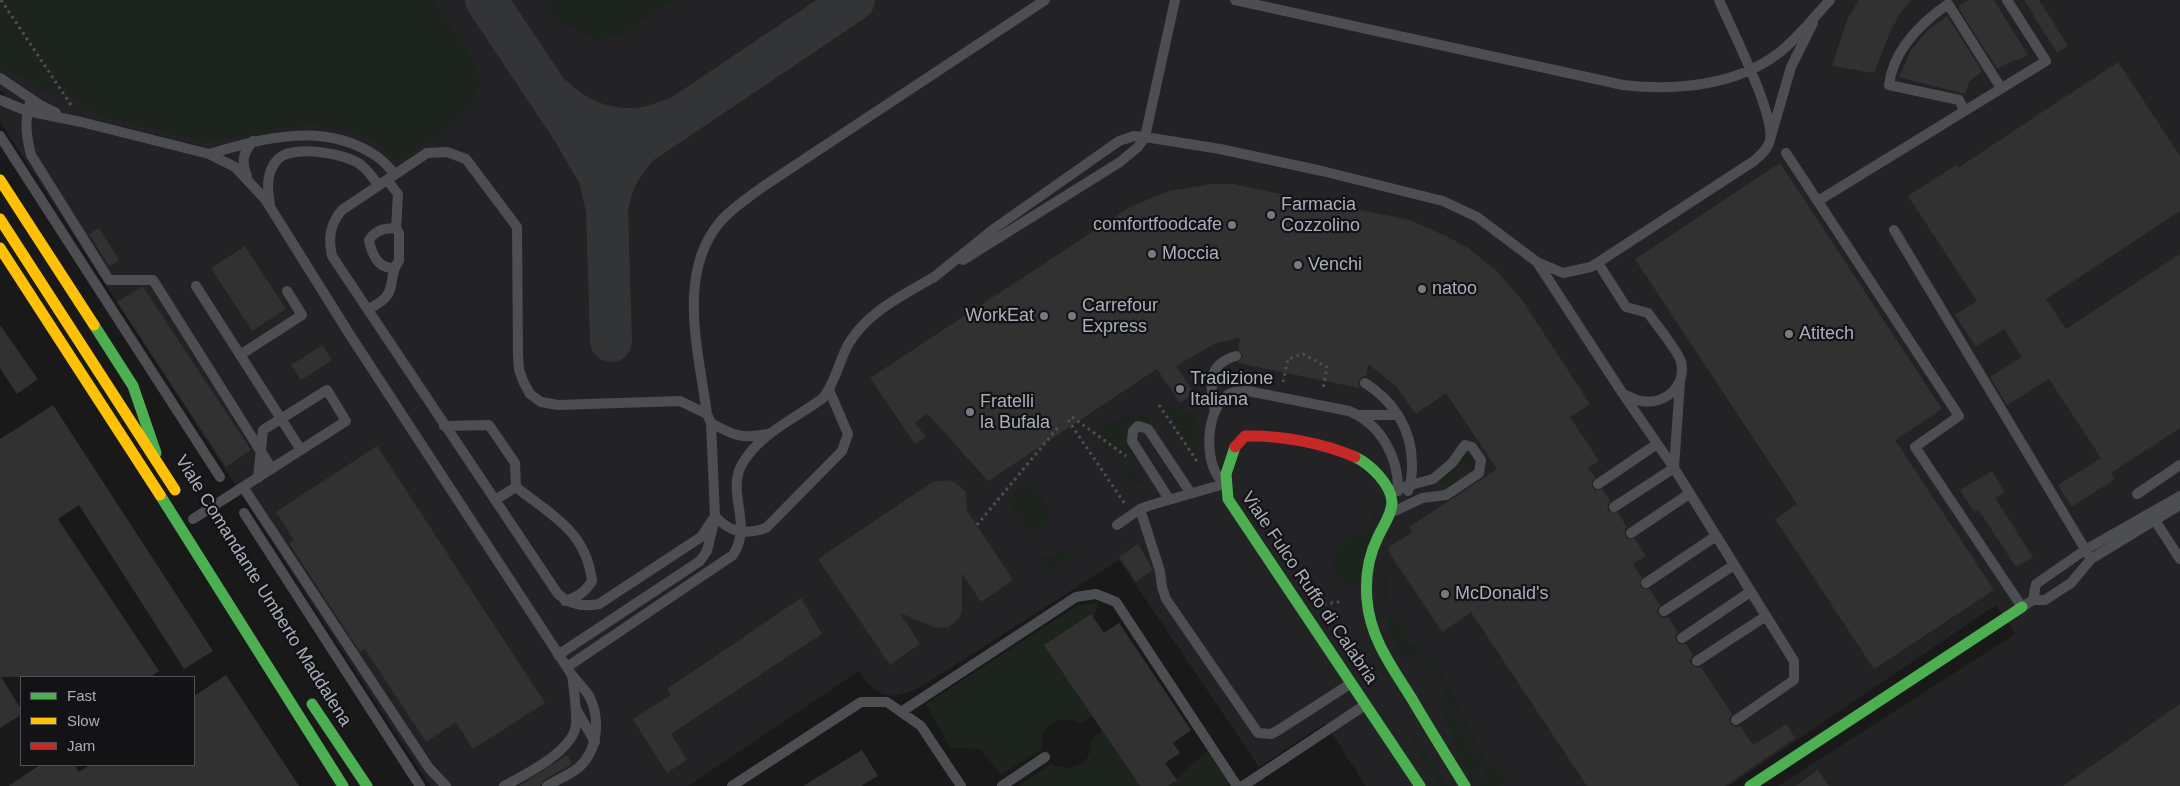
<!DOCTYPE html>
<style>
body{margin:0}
#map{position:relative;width:2180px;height:786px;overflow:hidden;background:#191919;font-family:Arial,sans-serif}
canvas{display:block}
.legend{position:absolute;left:20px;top:676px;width:175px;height:90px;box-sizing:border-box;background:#131315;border:1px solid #4f5157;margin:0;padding:6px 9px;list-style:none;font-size:15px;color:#a9aebb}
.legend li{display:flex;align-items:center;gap:10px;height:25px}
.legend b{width:25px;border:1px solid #4f5157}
</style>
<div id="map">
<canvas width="2180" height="786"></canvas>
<ul class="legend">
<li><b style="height:6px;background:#4caf50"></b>Fast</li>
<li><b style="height:6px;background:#ffc107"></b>Slow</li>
<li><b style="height:6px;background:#c62828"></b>Jam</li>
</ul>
</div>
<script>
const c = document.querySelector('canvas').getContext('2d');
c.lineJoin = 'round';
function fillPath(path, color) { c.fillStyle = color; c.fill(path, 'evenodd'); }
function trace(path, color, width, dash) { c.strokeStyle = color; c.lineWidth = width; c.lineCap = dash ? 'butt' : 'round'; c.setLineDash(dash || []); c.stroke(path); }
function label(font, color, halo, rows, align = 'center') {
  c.font = font + ' Arial,sans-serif'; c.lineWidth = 4.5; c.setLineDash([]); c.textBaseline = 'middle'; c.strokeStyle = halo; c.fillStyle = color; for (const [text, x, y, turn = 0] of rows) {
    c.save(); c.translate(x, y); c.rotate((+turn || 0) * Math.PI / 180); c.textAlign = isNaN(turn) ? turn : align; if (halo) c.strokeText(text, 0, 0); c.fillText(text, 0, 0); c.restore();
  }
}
fillPath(new Path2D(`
 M0 0H2180V786H1778L2015 634 1996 605 1729 786H1366L1325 723 1259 767 1119 560 916 690 893 696 882 694 868 684 859 671 688 786H430L0 121V108L5 93 0 90Z`), '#232325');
fillPath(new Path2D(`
 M0 0H432L476 64 479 85 460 119 398 162 377 143 363 136 347 130 310 124 206 142 100 115 74 98 48 85 49 94 0 64Z
 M544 0H673L619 36 595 39 557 20Z
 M1164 407 1197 414 1199 461Z
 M1147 416 1155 427C1151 426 1148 421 1142 421 1136 420 1132 422 1128 426 1116 438 1134 453 1140 463L1097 432 1122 417Z
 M1110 451 1147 485 1130 482Z
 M1465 453H1469C1474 459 1478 464 1473 471L1472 464H1458V481L1448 488 1439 481 1451 472Z
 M1029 480 1048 508 1047 524 1027 530 1008 500Z
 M1375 510 1378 512 1357 590 1334 573 1333 560 1337 548 1347 539 1367 530Z
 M1080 548 1046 574 1048 570C1047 564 1043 561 1037 562L1044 557Z
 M1390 562 1394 568 1388 575 1387 601 1384 602C1382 591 1380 570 1390 562Z
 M1100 602 1094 616 1069 629 1093 716 1080 724C1071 717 1053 719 1046 729 1042 735 1042 742 1042 749L1001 775 980 749 950 748 926 704 1078 605Z
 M1393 612 1409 643H1417L1424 653C1397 669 1392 634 1386 615Z
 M1433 658 1490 768 1506 772 1500 786H1481L1484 765 1427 662Z
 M1434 683 1479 764 1476 786 1457 755 1452 731 1441 711 1445 708 1430 685Z
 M1103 731 1140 786H1019L1051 764C1063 769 1081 770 1088 756 1091 752 1090 744 1091 739Z
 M1413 736 1432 761 1447 786H1440L1410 738Z
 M1207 751 1228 782V786H1168Z`), '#1c241d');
trace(new Path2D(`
 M486 0 572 129 599 175 607 210 611 341
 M556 99C586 128 631 138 670 120
 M607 210C611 183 621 164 640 144L854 0`), '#333435', 42);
fillPath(new Path2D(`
 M1859 0H1912L1901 12 1890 32 1874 73 1832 66 1847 20Z
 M1969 0H1994L2028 55 2017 61 2016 59 1997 69 1959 9V6Z
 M2024 0H2039L2068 46 2057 53Z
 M1947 16 1982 71 1969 82 1965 94 1899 77 1911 50 1928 30Z
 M2118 62 2180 156V211L2046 299 2066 329 2180 254V428L2111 473 2115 479 2072 507 2058 485 2101 458 2049 379 2007 405 1990 377 2022 357 2004 329 1976 347 1955 315 1977 301 1908 196 1956 165 1958 168Z
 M1780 163 1942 409 1895 440 1994 590 1874 669 1775 519 1797 504 1635 259Z
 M1212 184H1232L1410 220 1450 238 1468 248 1499 273 1522 300 1590 404 1570 417 1599 461 1588 468 1595 478 1592 481V487L1595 490 1602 489 1610 501 1607 507 1609 511 1618 513 1627 527 1625 530V536L1628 539H1635L1646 556 1633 564 1642 578 1640 586 1643 589H1649L1660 605 1657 611 1659 615 1664 618 1668 617 1678 632 1676 635V641L1679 644H1686L1693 655 1690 661 1692 665 1697 668 1701 667 1732 714 1729 720 1731 724 1736 727 1740 726 1753 745 1786 724 1795 738 1725 786H1587L1471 612 1442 632 1388 551 1390 546 1413 532 1409 527 1497 469 1446 393 1416 414 1396 386 1368 364 1366 376 1362 377 1358 382 1360 388 1237 363 1243 357 1238 350 1240 338 1216 343 1176 366 1194 393 1180 403 1157 369 988 481 927 413 915 423 926 437 915 444 870 378 1130 207 1169 191Z
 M99 228 119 260 109 266 89 234Z
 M245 246 286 309 252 331 211 268Z
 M141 287H143L251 450 226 467 117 302Z
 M0 325 38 379 17 394 0 368Z
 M322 345 332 360 301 380 291 365Z
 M53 405 213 651 184 669 79 505 58 519 159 671 150 677H1L21 709V715L0 728V439Z
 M377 446 545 703 473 749 456 722 426 742 365 649 360 652 289 543 294 540 276 512Z
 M1992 471 2005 492 1995 498 2033 557 2016 567 1978 509 1974 512 1960 490Z
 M949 480 956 483 966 492 967 511 1013 580 981 602 962 573V610L960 617 949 627 936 628 900 613 920 644 890 665 818 559 932 482Z
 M1138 544 1152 568 1151 571 1136 582 1119 557Z
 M801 598 822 634 671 734 687 760 667 773 633 719 671 695 667 689Z
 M1091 614 1104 633 1119 623 1191 730 1173 743 1180 753 1165 763 1177 780 1168 786H1140L1044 645Z
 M226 675 299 786H8L40 765H74L79 772 90 765H194V696Z
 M2180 704V786H2063Z
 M862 750 878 776 861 786H803Z
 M567 755 572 764 544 780 540 786H519Z
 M1818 770 1829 786H1796Z`), '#313131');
trace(new Path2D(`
 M1 0 73 108
 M1283 382 1288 359 1303 354 1327 367 1323 390
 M1159 405 1199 464
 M1072 417 1126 456
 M1068 420 1125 504
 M977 525 1060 425
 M1324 604 1339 602`), '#4f5054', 3, [2.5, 4]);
trace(new Path2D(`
 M1235 0 1623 85C1675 91 1737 86 1780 52 1798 38 1814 17 1830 0
 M0 78 40 105 56 113
 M0 100 27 111 81 122 209 154 235 167 265 199 350 335 572 675
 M31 100C24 119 26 135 31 155L109 280H153L272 469
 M1964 110 1959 100 1889 85C1893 51 1921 23 1948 4L2001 88
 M0 136 220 477
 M1771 136 1791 67 1813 23
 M1786 153 1959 416 1915 447 2022 607 2033 600H2045L2071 583 2091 559 2180 505
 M209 154C264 138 325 121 376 156 383 160 389 168 395 174
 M247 176C241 161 243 153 253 141
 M387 180 398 194 396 228
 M1818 201 2046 61 2007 0
 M270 204C267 189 266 173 277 160 291 144 346 153 361 165 368 170 373 179 379 185
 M1894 230 2091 559
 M963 260 1120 162 1138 147 1145 137 1175 0
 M1537 262 1563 273 1591 267 1754 161C1760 155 1768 150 1770 140 1775 114 1731 28 1719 0
 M1598 263 1626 307 1648 313C1655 323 1679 352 1681 362 1687 387 1664 405 1641 401 1635 400 1629 396 1623 394
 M933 278 995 228 1119 141 1134 136 1145 137 1220 149 1322 171 1443 201 1477 217 1537 262 1623 394 1674 468 1794 661V680L1736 720
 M196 286 301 450
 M368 310C373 306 380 303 385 298 395 289 389 272 399 261V233L396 228C384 228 376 230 369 240 371 252 378 269 393 268
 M240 355 302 315 287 291
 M1365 383C1394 401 1412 430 1412 464 1412 473 1412 483 1408 491
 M829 390 848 434 842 451 766 528C745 535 730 533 715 516L711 423 707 414C699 353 676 274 720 222 732 208 749 197 764 186L1045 0
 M1215 412C1210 387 1206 364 1236 356
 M707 414 680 401 558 405 541 402 530 394 524 383 519 370 518 354 517 227 466 159 447 152 427 153 342 210C330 224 328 238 332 256L558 594C570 605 584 607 599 604L701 537 715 516
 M1359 415H1398
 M711 423C734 436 743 439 768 434
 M444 426 489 425 515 463 516 487
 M1674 468 1680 382
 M1220 479C1204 461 1206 413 1225 397 1232 391 1240 391 1248 391L1349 411C1381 424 1399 458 1398 491
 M1598 484 1657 444
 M243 487 429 768 446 786
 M516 487C552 516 586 531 592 581 585 592 578 597 565 601
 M1392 490 1433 479 1452 463 1465 445 1472 447 1481 460 1479 473 1446 495 1422 498 1395 511
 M2137 494 2180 465
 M1169 499 1132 441 1133 431 1138 426 1148 429 1190 492
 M495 500 516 487
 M1614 507 1674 468
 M1140 509 1160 571 1162 587 1166 599 1258 733 1271 734 1277 731 1350 684
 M244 513 420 786
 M2152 516 2180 559
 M193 519 346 421 327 390 263 430 258 478
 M1117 525 1140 509 1151 505 1224 484
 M1631 533 1689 494
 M1646 583 1716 536
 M2033 600 2036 584 2085 550 2180 496
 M1664 611 1734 565
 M1682 638 1750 592
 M558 655 700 561 707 551 714 522
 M1697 661 1766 616
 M567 667 733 555C753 525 727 494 741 466 758 434 795 419 823 398 836 382 839 360 849 343 870 309 905 295 937 275
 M576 709 595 742
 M901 712 1076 597 1096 594 1116 602 1237 786
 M504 786C525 775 573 751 576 725 577 709 574 691 572 675 577 682 585 689 589 696 601 719 598 751 578 768 569 775 557 780 547 786
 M732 786 861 702H887L921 726 961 786
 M1002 786 1045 757
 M1243 786 1365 705`), '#4d4e52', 10);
trace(new Path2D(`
 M94 325 133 386 156 453
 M1235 447 1226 474 1228 499 1420 786
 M1355 457C1370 464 1391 484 1392 502 1392 514 1383 526 1378 537 1368 557 1365 578 1367 600 1370 638 1392 667 1412 699 1429 728 1447 757 1465 786
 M160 495 343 786
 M312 704 367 786
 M1750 786 2022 607`), '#4caf50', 11);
trace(new Path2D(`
 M0 180 94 325
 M0 219 175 490
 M0 248 160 495`), '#ffc107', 11);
trace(new Path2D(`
 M1235 447 1245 436C1280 435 1323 443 1355 457`), '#c62828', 11);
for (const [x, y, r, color] of [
 [1271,215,5,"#777a82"],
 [1232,225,5,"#777a82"],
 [1152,254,5,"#777a82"],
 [1298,265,5,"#777a82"],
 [1422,289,5,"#777a82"],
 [1044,316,5,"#777a82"],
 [1072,316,5,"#777a82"],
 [1789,334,5,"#777a82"],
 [1180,389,5,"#777a82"],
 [970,412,5,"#777a82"],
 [1445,594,5,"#777a82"]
]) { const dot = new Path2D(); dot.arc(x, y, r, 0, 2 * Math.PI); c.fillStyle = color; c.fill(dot); trace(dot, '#131315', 2); }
label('18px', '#a9aebb', '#131315', [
 ["Farmacia",1281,205],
 ["Cozzolino",1281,226],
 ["comfortfoodcafe",1222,225,"right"],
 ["Moccia",1162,254],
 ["Venchi",1308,265],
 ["natoo",1432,289],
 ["Carrefour",1082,306],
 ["Express",1082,327],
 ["WorkEat",1034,316,"right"],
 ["Atitech",1799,334],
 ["Tradizione",1190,379],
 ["Italiana",1190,400],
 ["Fratelli",980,402],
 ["la Bufala",980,423],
 ["McDonald's",1455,594]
], 'left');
label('18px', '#a9aebb', '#131315', [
 ["Viale Fulco Ruffo di Calabria",1309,588,56],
 ["Viale Comandante Umberto Maddalena",263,591,58]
]);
</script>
